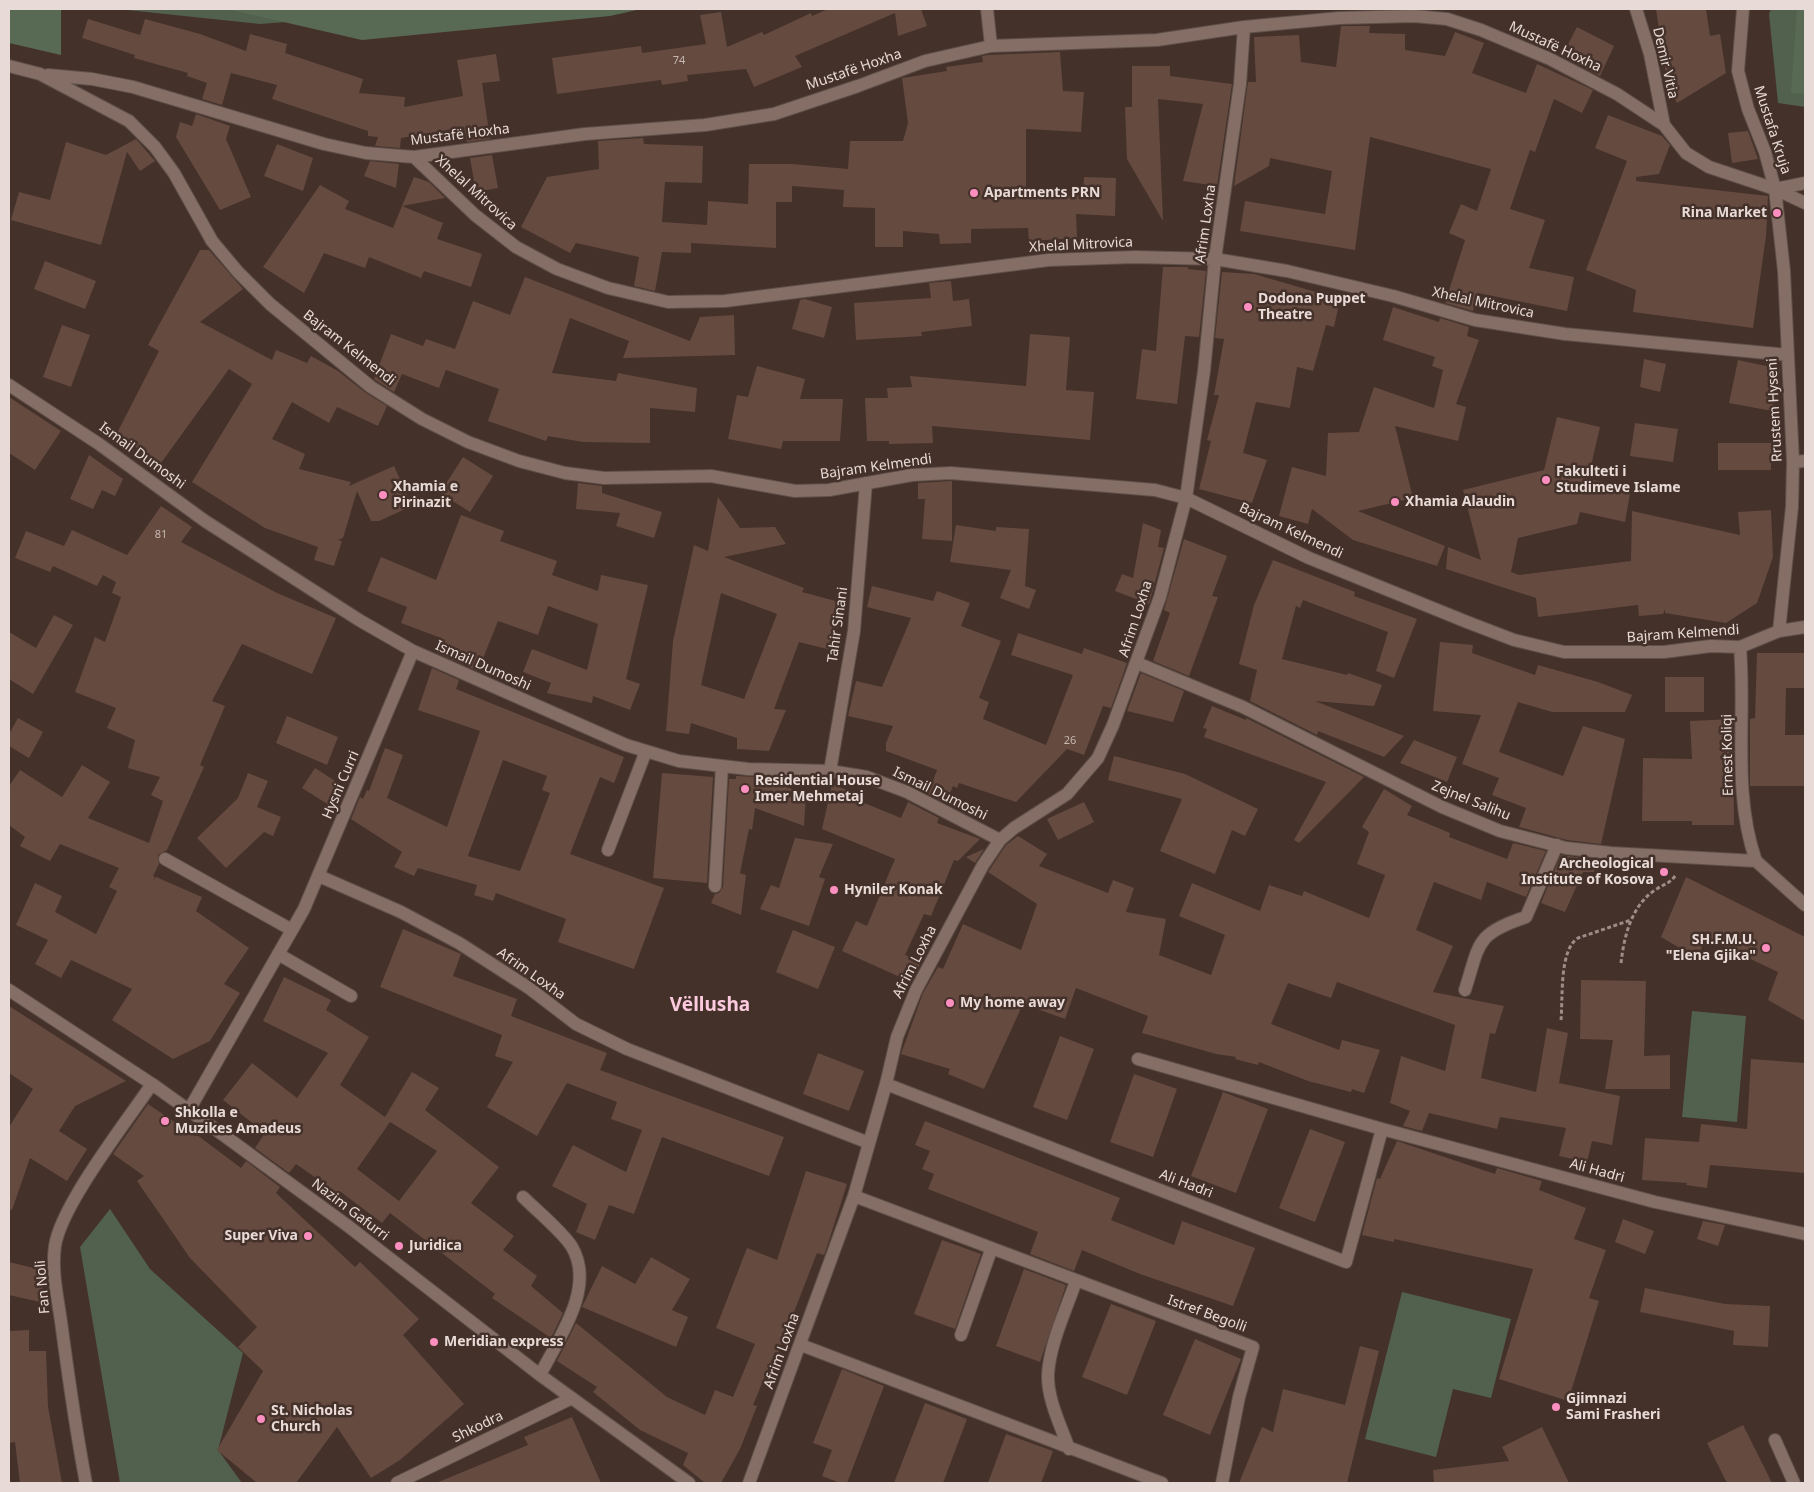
<!DOCTYPE html>
<meta charset="utf-8">
<style>
body{margin:0}
#map{position:relative;width:1814px;height:1492px;overflow:hidden;background:#44312a;font-family:"Noto Sans",sans-serif}
canvas{display:block}
.frame{position:absolute;inset:0;border:10px solid #e8dbd7;pointer-events:none}
</style>
<div id="map">
<canvas width="1814" height="1492"></canvas>
<div class="frame"></div>
</div>
<script>
const c = document.querySelector('canvas').getContext('2d');
c.lineJoin = 'round';
function fillPath(path, color) { c.fillStyle = color; c.fill(path, 'evenodd'); }
function trace(path, color, width, dash) { c.strokeStyle = color; c.lineWidth = width; c.lineCap = dash ? 'butt' : 'round'; c.setLineDash(dash || []); c.stroke(path); }
function label(font, color, halo, rows, align = 'center') {
  c.font = font + ' "Noto Sans",sans-serif'; c.lineWidth = 5; c.setLineDash([]); c.textBaseline = 'middle'; c.strokeStyle = halo; c.fillStyle = color; for (const [text, x, y, turn = 0] of rows) {
    c.save(); c.translate(x, y); c.rotate((+turn || 0) * Math.PI / 180); c.textAlign = isNaN(turn) ? turn : align; if (halo) c.strokeText(text, 0, 0); c.fillText(text, 0, 0); c.restore();
  }
}
fillPath(new Path2D(`
 M118 9H455L260 24Z
 M1771 9H1805V107L1778 103 1769 14Z
 M1692 1011 1746 1016 1737 1122 1682 1117Z
 M110 1209 150 1269 243 1353 218 1450 242 1483H120L80 1247Z
 M1402 1292 1511 1319 1491 1398 1453 1389 1436 1457 1365 1439Z`), '#52604e');
fillPath(new Path2D(`
 M9 9H61V55L9 43Z
 M227 9H641L610 16 362 40Z
 M1797 9H1805V94L1791 93Z`), '#596a54');
fillPath(new Path2D(`
 M828 9H921L927 26 898 36 895 13 795 56 802 67 754 87 746 69 687 75 688 81 662 85 661 80 557 94 552 58 641 46 642 53 706 44 700 15 721 12 727 47 762 32 764 35 811 13 812 16Z
 M1656 9H1706L1710 36 1720 34 1726 73 1677 103 1668 87Z
 M88 19 140 35 145 19 200 34 246 51 250 34 287 44 285 53 363 79 359 93 405 97 404 107 463 96 457 60 496 54 500 81 482 83 490 139 467 142 464 127 401 138 400 148 375 146 378 137 368 136V131L272 99 277 85 231 73 222 105 202 99 207 83 187 76 188 73 134 58 135 55 82 38Z
 M1341 26H1370L1369 33 1405 34V50L1445 56 1455 32 1484 43 1472 73 1526 93 1537 64 1593 90 1582 113 1554 99 1535 152 1530 150 1510 209 1545 220 1529 268 1574 277 1567 311 1478 293 1473 311 1445 303 1465 240 1449 233 1461 204 1477 211 1491 169 1370 137 1355 250 1240 231 1245 201 1325 214 1332 171 1270 158 1269 166 1234 186 1248 82H1256L1254 37 1299 35 1301 62 1336 67Z
 M1577 27 1614 46 1600 76 1562 56Z
 M1060 52 1063 91 1084 92 1081 132 1026 129V198L1083 195 1084 177 1116 178 1115 216 1076 214 1077 238 1029 241 1028 228 971 229V243L940 244 939 234 903 231V247H875V208L843 207 844 190 792 186V202H776V248L691 243V253L662 252 655 291 634 286 639 257 576 243 570 253 521 227 547 177 599 169 598 141 643 138 644 144 703 146 702 183 665 182 662 222 707 225 708 201 748 204 749 164H792L848 169 850 141H903L908 123 902 78 947 71 946 67 983 62 982 56 988 55Z
 M1132 66H1170V76L1232 84 1217 186 1183 181 1203 104 1158 99 1163 221 1127 159 1125 107H1132Z
 M196 114 230 126 226 139 251 197 220 210 176 137 180 122 192 126Z
 M1608 115 1662 136 1670 145 1659 174 1636 177V181L1768 196 1766 236 1753 328 1633 312 1636 290 1586 270 1627 161 1595 148Z
 M1748 131 1758 159 1732 163 1728 133Z
 M136 139 155 161 140 171 127 152 101 245 11 220 19 192 50 200 66 142 106 155Z
 M277 144 313 158 303 191 264 176Z
 M492 155 498 188 476 192 470 158Z
 M370 161 399 164 396 188 364 176Z
 M414 177 429 182 445 198 402 206Z
 M320 185 349 201 345 209 393 228 402 206 443 223 437 239 482 254 471 287 424 271 421 278 369 257 365 268 324 253 304 293 263 267Z
 M200 250H209L243 289 200 322 272 360 276 350 307 363 311 356 338 371 366 393 387 406 378 426 337 407 329 423 292 402 272 439 305 454 299 469 351 482 349 486 394 466 412 506 379 521H371L357 491 343 538 338 540 342 541 334 566 314 560 318 547 265 528 192 482 252 384 229 369 161 463 116 435 159 351 148 345Z
 M45 261 96 281 85 309 34 289Z
 M1163 267H1188V269L1206 271 1199 337 1185 336 1177 404 1136 399 1142 349 1156 351Z
 M1222 272 1254 274 1340 299 1334 327 1326 325 1313 371 1297 367 1290 408 1256 402 1243 453 1267 460 1252 503 1199 489 1211 441 1207 440 1219 395H1214L1224 339 1215 338Z
 M525 277 690 341 700 317 734 315 735 355 623 358 629 341 570 318 552 373 616 381 618 373 697 388 695 412 650 408V443L583 442 548 436 546 441 488 421 499 389 446 370 439 388 402 374 394 392 374 379 391 334 423 346 426 339 455 349 473 301 510 315Z
 M951 281 953 301 969 299 972 326 921 332 922 336 856 340 854 303 931 298 929 283Z
 M805 299 832 307 824 338 792 329 800 300Z
 M1393 307 1439 322 1440 318 1469 327 1467 336 1479 340 1456 404 1466 407 1458 441 1395 426 1413 498 1358 511 1445 546 1437 566 1353 540 1312 509 1308 524 1279 516 1292 467 1326 476 1328 433 1359 432 1374 387 1434 408 1443 370 1432 366 1435 357 1383 340Z
 M62 325 90 335 71 387 43 377Z
 M1030 334 1070 337 1066 390 1094 392 1090 440 932 426 933 443 889 444V441H867L865 398H888L887 388 912 387 910 376 1026 386Z
 M1644 359 1666 364 1660 392 1640 387Z
 M1738 360 1780 369 1772 411 1729 403Z
 M757 366 805 379 800 399H843L840 441H783L781 449 728 439 737 395 748 397Z
 M9 397 61 431 35 470 9 453Z
 M1557 417 1600 427 1588 479 1631 488 1625 522 1580 512 1577 524 1518 538 1511 572 1519 575 1631 561 1632 511 1740 535 1738 512 1771 510 1773 557 1757 603 1726 623 1665 613V609L1663 614 1639 616 1638 605 1538 617 1536 598 1446 569 1448 547 1481 560 1463 490 1544 470Z
 M1635 423 1678 429 1673 462 1630 456Z
 M1718 443H1771V470H1718Z
 M89 455 123 479 115 496 102 490 93 509 70 499Z
 M463 457 493 476 470 512 440 493Z
 M952 481V541L922 539 925 499H918V483Z
 M578 483 602 486V493L662 512 654 538 616 526 620 513 576 509Z
 M718 497 740 528 775 527 786 544 724 557 804 588 802 592 843 603 831 650 799 642 774 709 786 710 769 751 737 749V738L691 723 689 734 666 731 673 641 694 545 708 551ZM721 593 777 614 744 699 701 685Z
 M161 506 192 527 181 542 277 593 336 618 312 674 242 644 212 701 225 706 200 765 204 767 167 850 158 855 159 864 153 876 155 877 153 881 156 877 202 897 196 911 249 948 224 984 240 993 210 1041 173 1059 112 1020 132 989 71 960 61 978 35 964 48 940 16 925 35 883 62 896 55 912 96 934 117 891 109 887 119 868 60 844 50 861 20 846 25 837 9 825V786L20 770 62 797 82 765 110 782 88 818 149 843 163 801 151 795 160 777 128 768 135 740 107 728 116 708 75 692 95 637 105 642 121 597 112 593 116 582 103 575 97 586 53 566 50 572 15 558 26 531 64 546 72 530 127 555Z
 M461 515 504 531 500 541 557 561 552 575 598 591 601 575 648 585 626 679 640 684 630 710 593 696 592 703 547 693 551 683 523 672 532 649 587 670 598 624 548 606 538 635 498 621 478 671 437 653 441 638 401 623 407 607 367 591 381 557 436 580Z
 M1143 523 1161 530 1158 547 1164 548 1149 604 1115 591 1122 574 1133 578Z
 M956 525 996 531V527L1029 529 1025 586 1036 590 1029 609 1000 598 1011 570 950 562Z
 M1184 539 1227 556 1212 596 1218 597 1189 676 1153 661 1170 613 1164 610Z
 M1273 560 1355 592 1354 596 1417 619 1394 678 1376 671 1388 632 1303 600 1300 608 1296 606 1282 659 1347 675 1348 673 1382 685 1374 706 1315 701 1404 736 1384 757 1318 731 1317 735 1250 701 1257 670 1239 664 1254 605Z
 M872 586 933 601 937 591 970 603 961 626 1001 641 979 698 989 702 983 719 1046 745 1073 675 1011 655 1018 633 1082 654 1084 648 1127 663 1111 708 1103 706 1084 755 1067 749 1016 802 959 783 957 788 953 786 946 803 928 794 937 770 886 751V743L893 726 848 716 856 681 882 687 911 618 867 607Z
 M54 615 73 625 33 694 9 679V632L36 648Z
 M1440 642 1473 645 1472 653 1535 675 1538 665 1598 682 1632 695 1625 712H1552L1518 702 1499 752 1563 776 1583 726 1625 739 1601 844 1567 840 1519 827 1526 808 1492 795 1499 778 1462 764 1481 715 1433 711Z
 M1757 653H1805V688H1786L1785 735H1805V786H1750V719L1755 718Z
 M432 668 459 680 456 689 624 757 614 783 600 777 570 854 664 888 634 969 558 942 566 919 496 893 493 901 474 895 477 885 418 868 414 876 394 867 402 852 351 819 360 797 363 799 367 790 369 791 385 748 403 755 387 798 447 827 480 731 418 710ZM503 760 547 776 542 790 550 793 520 871 468 856Z
 M1141 673 1184 691 1173 722 1127 711Z
 M1665 677H1704V712H1665Z
 M1212 706 1246 720V718L1364 777 1299 843 1294 840 1326 782 1204 737 1207 729 1203 728Z
 M287 716 338 737 327 765 276 743Z
 M18 718 43 732 29 758 9 746V734Z
 M1733 719 1734 825H1692V821H1642L1643 758 1692 759 1690 721Z
 M1414 740 1457 757 1447 782 1400 763Z
 M1114 756 1185 774 1258 809 1245 836 1232 830 1215 874 1160 851 1182 799 1108 780Z
 M315 768 346 788 337 810 302 788Z
 M248 773 268 781 257 807 281 817 273 836 264 832 226 868 197 838 238 798Z
 M662 773 713 777 707 883 653 878Z
 M736 776 758 777 806 794 804 826 755 808 752 830 749 829 740 873 746 875 741 915 711 903 715 894 719 893 723 887 729 779H736Z
 M832 784 854 793 852 798 901 818 908 802 939 818 937 823 980 839 958 861 954 860 931 916 924 914 905 955 922 961 911 982 842 951 856 921 867 926 895 859 822 829Z
 M1384 789 1412 806 1407 815 1450 833 1449 837 1507 859 1513 843 1546 851 1526 897 1487 882 1481 900 1434 882 1416 930 1453 946 1433 992 1504 1006 1495 1034 1490 1033 1481 1078 1536 1092 1547 1028 1568 1033 1559 1083 1620 1096 1612 1145 1592 1141 1587 1162 1559 1156 1566 1128 1500 1117 1497 1129 1429 1113 1422 1131 1403 1126 1410 1111 1390 1103 1401 1056 1445 1071 1455 1025 1337 982 1331 998 1288 983 1271 1024 1339 1050 1342 1040 1380 1050 1364 1093 1352 1089 1351 1092 1308 1081 1259 1062 1258 1065 1235 1059 1236 1057 1216 1054 1142 1033 1148 1016 1076 988 1065 1019 1023 1004 984 1089 948 1074 950 1069 901 1054 923 993 938 967 943 969 963 924 1021 950 1037 904 988 872 1006 845 1018 836 1047 854 1039 866 1108 893 1113 880 1134 888 1126 912 1166 919 1159 955 1211 975 1225 935 1179 916 1192 883 1260 911 1269 885 1302 896 1304 891 1369 918 1385 875 1357 864 1369 832 1362 827Z
 M1084 802 1094 822 1058 840 1047 819Z
 M795 838 833 844 819 877 825 879 809 926 760 909 771 885 779 888Z
 M984 849 975 863 966 857Z
 M1561 855 1597 860 1594 872H1583L1565 912 1541 903Z
 M1686 877 1805 937V1021L1768 1000 1778 972 1706 938 1697 958 1661 937Z
 M403 929 461 954 453 976 517 999 511 1016 607 1053 600 1070 784 1137 769 1176 662 1137 634 1214 609 1205 595 1240 576 1232 587 1204 552 1186 573 1145 626 1172 642 1130 611 1119 617 1102 567 1083 537 1136 487 1107 513 1062 495 1056 502 1035 380 987Z
 M793 930 835 947 818 989 776 972Z
 M284 977 331 1000 326 1010 369 1037 340 1085 385 1117 412 1072 439 1088 425 1110 499 1167 471 1203 514 1236 503 1250 537 1276 531 1286 563 1313 551 1338 492 1298 495 1294 390 1213 382 1223 341 1192 339 1194 296 1164 289 1173 255 1148 265 1133 223 1100 252 1063 297 1098 328 1053 263 1021ZM390 1122 437 1151 399 1201 357 1169Z
 M1581 980 1646 981 1644 1056 1670 1055V1089H1605L1613 1040 1580 1039Z
 M9 1006 126 1081 75 1106 59 1131 87 1149 67 1181 30 1158 12 1210 9 1209V1127L33 1089 9 1073Z
 M1060 1036 1094 1049 1067 1120 1033 1107Z
 M818 1053 864 1071 849 1111 803 1094Z
 M1751 1059 1805 1063V1173L1710 1165 1707 1188 1686 1185 1687 1183 1642 1180 1645 1138 1699 1142 1701 1124 1747 1129Z
 M1134 1074 1177 1089 1153 1157 1110 1142Z
 M1223 1092 1268 1109 1236 1193 1191 1176Z
 M148 1104 195 1136 197 1135 241 1168 246 1161 280 1187 276 1193 355 1267 360 1262 419 1319 403 1335 464 1404 400 1460 371 1478 337 1427 296 1483H257L217 1450 263 1371 238 1347 257 1327 190 1258 137 1181 144 1176 113 1154Z
 M925 1121 1120 1198 1111 1220 1174 1245 1182 1221 1255 1248 1233 1306 1140 1274 1082 1250 1074 1271 1030 1254 1038 1232 928 1189 934 1174 922 1169 930 1151 915 1145Z
 M1310 1129 1345 1142 1315 1222 1279 1208Z
 M1397 1141 1495 1174 1497 1168 1542 1181 1539 1190 1586 1208 1574 1239 1606 1250 1589 1298 1599 1301 1568 1401 1499 1379 1533 1269 1394 1239V1242L1362 1235 1377 1178 1380 1179Z
 M806 1171 847 1184 825 1253 824 1255 817 1253 778 1353 775 1352 753 1405 757 1406 740 1449 721 1483H705L683 1465 688 1453 640 1430 593 1392 597 1387 557 1361 576 1323 667 1397 705 1415 715 1390 733 1397 755 1344 716 1328 747 1248 777 1260Z
 M1623 1219 1654 1231 1645 1254 1615 1242Z
 M1703 1221 1725 1225 1718 1246 1697 1239Z
 M942 1240 981 1254 955 1329 914 1314Z
 M651 1257 690 1279 672 1310 688 1317 676 1347 582 1307 602 1266 635 1284Z
 M9 1262 46 1271 40 1302 9 1295Z
 M1024 1269 1066 1285 1040 1362 996 1346Z
 M1645 1288 1725 1304 1770 1306 1768 1347 1733 1345 1734 1331 1640 1312Z
 M1111 1304 1156 1321 1127 1395 1082 1377Z
 M29 1330V1351H46L48 1407 62 1483H20L15 1442 9 1443V1331Z
 M1195 1339 1241 1359 1210 1435 1163 1415Z
 M1360 1346 1379 1351 1347 1483H1239L1262 1427 1273 1432 1283 1389 1345 1405Z
 M842 1369 884 1386 847 1483H840L822 1476 832 1450 813 1443Z
 M925 1403 967 1419 943 1483H894Z
 M572 1417 601 1483H436L528 1445 524 1437Z
 M1743 1425 1772 1483H1727L1707 1443Z
 M1542 1427 1569 1483H1434L1433 1470 1509 1461 1502 1447Z
 M1006 1434 1053 1451 1041 1483H988Z`), '#654a40');
const minor = new Path2D(`
 M987 9 991 46
 M1636 9 1650 54 1664 125
 M1743 9 1738 71 1748 109 1765 152 1775 189 1784 271 1793 462 1792 507 1779 631
 M9 66 40 74 129 121 155 147 174 173 212 241 238 272 270 304 371 387 422 419 468 442 519 461 565 473 604 478 711 476 795 491 829 490 912 475 951 473 1155 490 1186 498 1309 558 1467 622 1514 640 1564 652H1664L1711 646 1740 647 1779 631 1805 627
 M48 75 92 79 133 87 324 144 366 153 414 157 585 134 705 125 774 114 858 86 925 61 991 46 1157 40 1244 27 1339 18 1414 16 1447 19 1481 30 1550 59 1617 94 1664 125 1686 153 1709 167 1775 189 1805 203
 M414 157 475 215 516 247 557 269 608 288 668 302 725 301 1049 260 1135 257 1215 259 1287 271 1393 296 1475 320 1565 334 1788 355
 M1775 189 1805 183
 M9 385 99 444 205 521 359 620 413 651 626 745 679 761 748 769 830 771 867 777 907 792 1000 840
 M1793 462 1805 461
 M1740 647C1746 718 1732 793 1756 861
 M1137 663 1243 707 1442 807 1500 831 1566 848 1611 853 1756 861 1805 905
 M830 771 854 631 866 483
 M608 850 646 751
 M165 859 292 930
 M319 876 401 912 459 943 529 988 576 1024 627 1049 869 1143
 M715 886 722 766
 M278 954 351 996
 M9 990 152 1084 222 1134 348 1226 540 1375 689 1483
 M1465 990C1480 943 1475 934 1526 917L1557 845
 M1138 1059 1382 1129 1655 1202 1805 1234
 M886 1084 1346 1262 1382 1129
 M189 1110 304 909 413 651
 M854 1196 1253 1347 1239 1397 1222 1483
 M523 1197C536 1210 563 1232 572 1247 596 1288 558 1339 540 1375
 M961 1335 991 1250
 M801 1345 1162 1483
 M1775 1440 1794 1483
 M1069 1449C1061 1426 1047 1399 1048 1374 1050 1343 1066 1310 1076 1281
 M86 1483C76 1432 69 1381 62 1329 59 1303 51 1273 55 1246 61 1205 127 1121 152 1084
 M397 1483 572 1398
 M749 1483 854 1196 886 1084 897 1037 916 990 983 865 1000 840 1014 828 1067 794 1098 758 1113 725 1160 597 1186 498 1204 371 1215 259 1240 84 1244 27`);
trace(minor, '#5f4f49', 14);
trace(new Path2D(`
 M1621 963C1624 937 1631 906 1655 890 1664 884 1669 884 1676 875
 M1561 1020C1563 998 1559 950 1578 938L1631 920`), '#9d8d88', 3, [4, 2.5]);
trace(minor, '#846e66', 12);
for (const [x, y, r, color] of [
 [974,193,5,"#fd8ec0"],
 [1777,213,5,"#fd8ec0"],
 [1248,307,5,"#fd8ec0"],
 [1546,480,5,"#fd8ec0"],
 [383,495,5,"#fd8ec0"],
 [1395,502,5,"#fd8ec0"],
 [745,789,5,"#fd8ec0"],
 [1664,872,5,"#fd8ec0"],
 [834,890,5,"#fd8ec0"],
 [1766,948,5,"#fd8ec0"],
 [950,1003,5,"#fd8ec0"],
 [165,1121,5,"#fd8ec0"],
 [308,1236,5,"#fd8ec0"],
 [399,1246,5,"#fd8ec0"],
 [434,1342,5,"#fd8ec0"],
 [1556,1407,5,"#fd8ec0"],
 [261,1419,5,"#fd8ec0"]
]) { const dot = new Path2D(); dot.arc(x, y, r, 0, 2 * Math.PI); c.fillStyle = color; c.fill(dot); trace(dot, '#44312a', 2); }
label('11px', '#c7b7b1', null, [
 ["74",679,61],
 ["81",161,535],
 ["26",1070,741]
]);
label('14px', '#e8dbd7', '#44312a', [
 ["Mustafë Hoxha",1555,47,25],
 ["Demir Vitia",1665,63,77],
 ["Mustafë Hoxha",854,70,-19],
 ["Mustafa Kruja",1772,130,72],
 ["Mustafë Hoxha",460,135,-7],
 ["Xhelal Mitrovica",476,193,42],
 ["Afrim Loxha",1206,224,-82],
 ["Xhelal Mitrovica",1081,245,-3],
 ["Xhelal Mitrovica",1483,303,12],
 ["Bajram Kelmendi",349,348,38],
 ["Rrustem Hyseni",1775,410,-93],
 ["Ismail Dumoshi",142,456,36],
 ["Bajram Kelmendi",876,467,-8],
 ["Bajram Kelmendi",1291,531,25],
 ["Afrim Loxha",1136,619,-72],
 ["Tahir Sinani",838,625,-82],
 ["Bajram Kelmendi",1683,634,-4],
 ["Ismail Dumoshi",483,666,24],
 ["Ernest Koliqi",1728,755,-91],
 ["Hysni Curri",341,785,-67],
 ["Ismail Dumoshi",940,794,26],
 ["Zejnel Salihu",1471,801,22],
 ["Afrim Loxha",915,962,-63],
 ["Afrim Loxha",531,974,35],
 ["Ali Hadri",1597,1171,15],
 ["Ali Hadri",1186,1184,21],
 ["Nazim Gafurri",350,1210,37],
 ["Fan Noli",43,1287,-95],
 ["Istref Begolli",1207,1314,20],
 ["Afrim Loxha",782,1351,-70],
 ["Shkodra",478,1427,-26]
]);
label('bold 14px', '#e8dbd7', '#44312a', [
 ["Apartments PRN",984,193],
 ["Rina Market",1767,213,"right"],
 ["Dodona Puppet",1258,299],
 ["Theatre",1258,315],
 ["Fakulteti i",1556,472],
 ["Studimeve Islame",1556,488],
 ["Xhamia e",393,487],
 ["Pirinazit",393,503],
 ["Xhamia Alaudin",1405,502],
 ["Residential House",755,781],
 ["Imer Mehmetaj",755,797],
 ["Archeological",1654,864,"right"],
 ["Institute of Kosova",1654,880,"right"],
 ["Hyniler Konak",844,890],
 ["SH.F.M.U.",1756,940,"right"],
 ["\"Elena Gjika\"",1756,956,"right"],
 ["My home away",960,1003],
 ["Shkolla e",175,1113],
 ["Muzikes Amadeus",175,1129],
 ["Super Viva",298,1236,"right"],
 ["Juridica",409,1246],
 ["Meridian express",444,1342],
 ["Gjimnazi",1566,1399],
 ["Sami Frasheri",1566,1415],
 ["St. Nicholas",271,1411],
 ["Church",271,1427]
], 'left');
label('bold 19px', '#fbcade', '#44312a', [
 ["Vëllusha",710,1006]
]);
</script>
